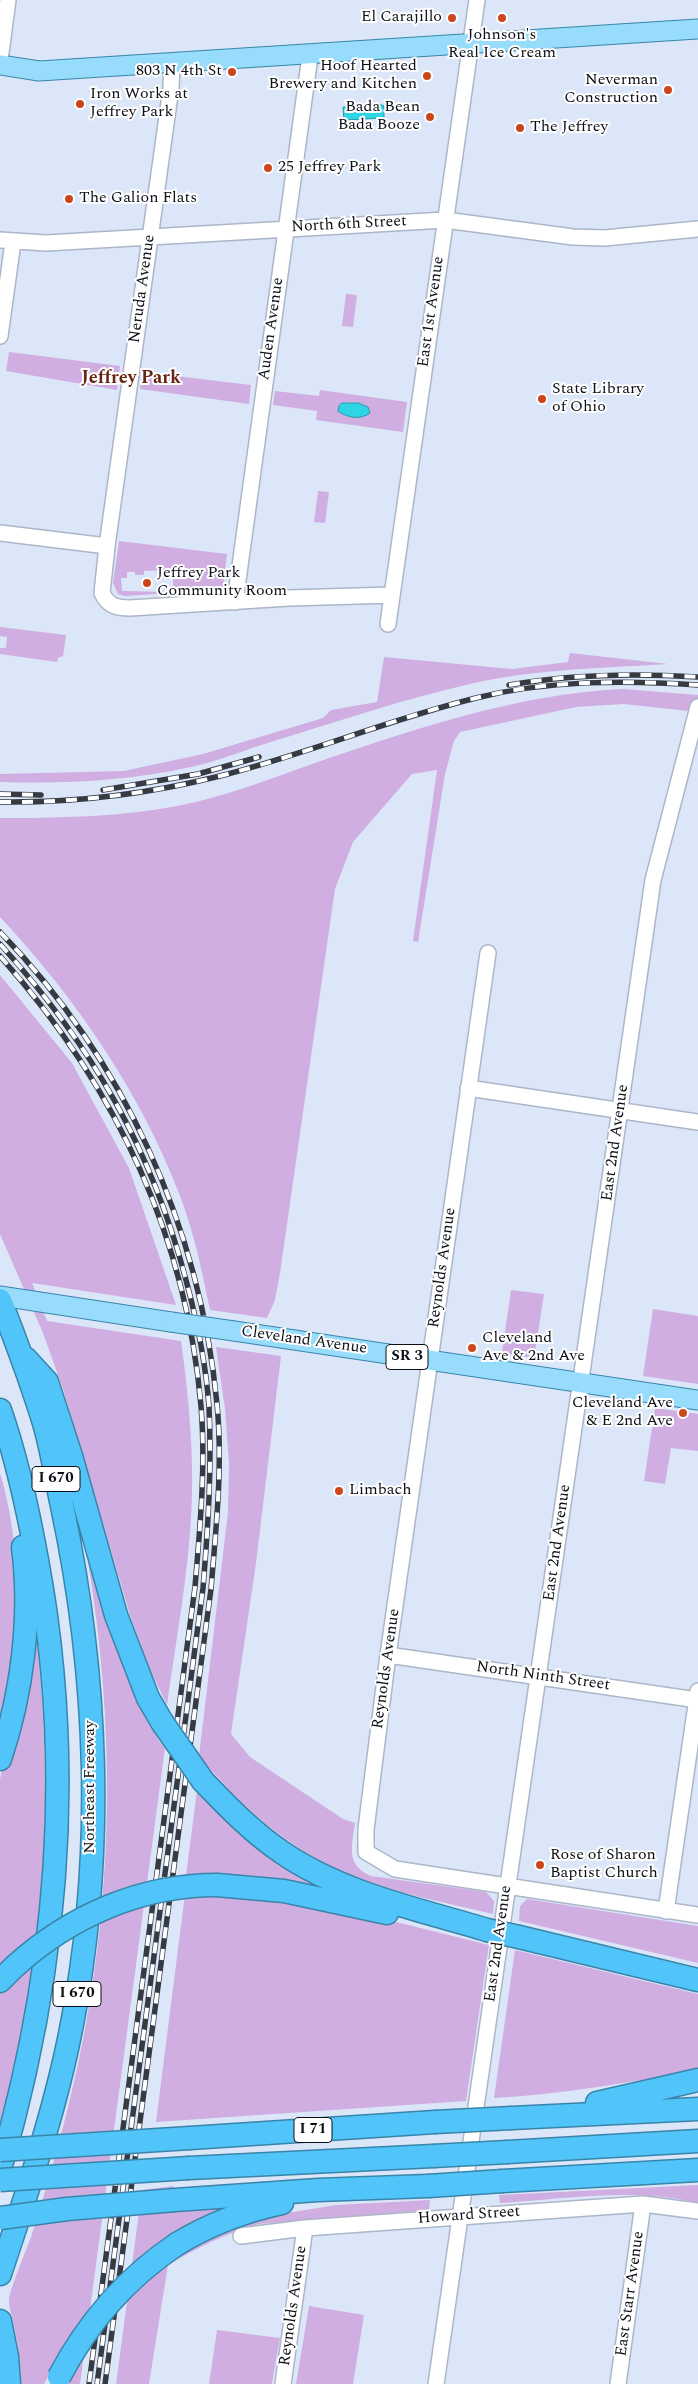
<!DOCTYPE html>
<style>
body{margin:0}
canvas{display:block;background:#dbe6f9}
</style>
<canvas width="698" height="2384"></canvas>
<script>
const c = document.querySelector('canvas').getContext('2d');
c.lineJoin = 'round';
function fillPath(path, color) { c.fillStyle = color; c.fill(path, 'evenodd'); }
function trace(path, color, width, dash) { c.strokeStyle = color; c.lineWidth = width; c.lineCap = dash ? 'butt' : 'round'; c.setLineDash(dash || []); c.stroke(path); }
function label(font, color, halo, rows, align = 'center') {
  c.font = font + ' Spectral,serif'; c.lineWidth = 4; c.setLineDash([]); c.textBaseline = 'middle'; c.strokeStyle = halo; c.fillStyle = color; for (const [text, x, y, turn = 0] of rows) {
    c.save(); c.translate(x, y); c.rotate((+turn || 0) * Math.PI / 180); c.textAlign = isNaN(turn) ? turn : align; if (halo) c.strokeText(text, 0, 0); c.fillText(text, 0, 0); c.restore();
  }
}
fillPath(new Path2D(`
 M346 294 357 295 353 327 342 326Z
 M9 352 120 366 117 390 6 371Z
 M142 372 251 385 249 404 140 389Z
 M320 390 407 402 403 432 316 420 317 411 273 405 275 391 319 396ZM347 402 358 403 368 407 358 417 345 416Z
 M318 491 329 492 325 523 314 522Z
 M119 541 227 554 223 586 221 590 125 596 118 594 113 583ZM164 570V576H173V588L166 589V592L122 591 121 578H127V572H135V575H144V571Z
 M0 627 66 635 63 656 58 658 57 662 0 654V648H6L7 637 0 636Z
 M570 653 668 664C602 668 535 669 470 684 404 699 339 721 274 741 247 749 219 761 191 767 127 781 65 784 0 782V774L124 771 203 754 323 718 331 710 377 702 384 657 512 669 568 662Z
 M623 689 698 695V712L624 704 576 707 460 732 454 741 445 774 418 942 413 941 437 770 412 774 353 842 335 889 280 1273 275 1300 267 1318 210 1310C202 1272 194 1232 180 1196 141 1093 75 997 0 917V818C59 818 119 817 177 806 224 797 270 779 315 763 415 729 516 694 623 689Z
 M0 975 72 1063 129 1168 176 1305 32 1283 47 1321 181 1341C187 1383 191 1424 192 1466 194 1546 178 1626 167 1705L150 1670 130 1615 63 1389 43 1333 0 1234Z
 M511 1290 544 1294 534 1358 502 1353Z
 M653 1309 698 1316V1384L643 1376Z
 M216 1347 281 1356 256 1563 231 1734 250 1757 343 1819 355 1823C352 1846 345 1865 371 1876L486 1892 494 1901 493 1914C425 1898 351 1885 293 1844 257 1820 227 1789 199 1756L228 1512 229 1463 225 1409Z
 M655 1408 698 1414V1451L671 1448 665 1484 644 1481Z
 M0 1473C18 1533 20 1599 13 1661 11 1683 4 1706 0 1729Z
 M93 1561 140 1704 159 1741 165 1748 80 2384H64L55 2364 44 2384H21C21 2365 18 2344 14 2326 13 2318 9 2309 9 2301 8 2293 28 2246 32 2234 53 2168 71 2102 84 2034 114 1877 114 1719 88 1562Z
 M35 1624C50 1753 49 1883 27 2012 20 2050 9 2088 0 2126V1993L9 1984 0 1967V1779Z
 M197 1790 244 1837 319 1883 317 1888 186 1876Z
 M212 1893 328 1905 489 1945 466 2101 156 2122 185 1894Z
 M527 1899 698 1926V1963L519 1921 520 1906Z
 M515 1950 698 1994V2069C630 2083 563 2094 494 2098Z
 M698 2185V2203C634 2187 565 2199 500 2203L499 2195Z
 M173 2186 172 2209 224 2206 225 2209 191 2245 257 2218 336 2205 430 2200 429 2210 259 2224C226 2233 197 2248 168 2265L149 2384H116L142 2190Z
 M309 2306 364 2315 353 2384H296Z
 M217 2330 280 2338 272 2384H209Z`), '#d0aee2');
const water = new Path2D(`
 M377 103 384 106V118L344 120 343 107 377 106Z
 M342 403H358L368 407 370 413C361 420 347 418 338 411L339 406Z`);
fillPath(water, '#2fd5e5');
trace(water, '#249aa7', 1);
const minor = new Path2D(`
 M0 60 8 0
 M172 63 171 88 107 546 102 593C108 606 117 608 130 608L289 598 392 595
 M0 240 46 243 445 220 573 237 605 238 698 229
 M0 336 13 242
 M0 533 107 546
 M235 602 310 56
 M388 624 477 0
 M488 953 388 1655 366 1829V1852L395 1869 698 1915
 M468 1088 698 1122
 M388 1655 698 1700
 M666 1911 698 1691
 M241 2236 305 2228 643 2204 698 2211
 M283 2384 305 2228
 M436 2384 653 880 698 707
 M618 2384 643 2204`);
const major = new Path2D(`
 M0 65 39 71 698 29
 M0 1296 171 1322
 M234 1331 698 1400`);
const highway = new Path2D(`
 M0 1300C16 1341 31 1381 44 1423 52 1450 56 1479 62 1506 98 1675 105 1854 72 2024 56 2109 27 2192 0 2274
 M26 1359 47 1382 71 1456 116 1615 148 1698 162 1722
 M0 1410C17 1459 28 1510 37 1560 75 1765 58 1970 0 2169
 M0 1759C22 1694 32 1617 23 1547
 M203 1781C228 1807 253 1833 283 1853 343 1894 418 1909 487 1930
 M217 1885 284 1891 387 1913
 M519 1937 698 1980
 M0 1981 14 1967
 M597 2103 698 2080
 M512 2118 698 2109
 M190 2138 435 2122
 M508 2152 698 2141
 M189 2168 433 2156
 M503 2181 698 2170
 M175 2200 318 2190 428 2186
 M177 2244C210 2224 244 2211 282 2203
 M0 2321 7 2357 9 2384`);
trace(minor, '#abb6c8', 18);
trace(major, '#3985a9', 21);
trace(highway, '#3985a9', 25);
trace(minor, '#fff', 15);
trace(major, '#97dcfb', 19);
trace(highway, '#51c4f9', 22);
const rail = new Path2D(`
 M509 685C571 674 635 673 698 677
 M103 790 198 774 259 757
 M0 794 41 795
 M0 802C74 803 148 794 220 776 307 754 390 719 476 698 548 680 625 680 698 685
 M0 932C124 1060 200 1227 217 1404 223 1466 216 1528 211 1589L105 2384
 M0 944C92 1046 151 1147 186 1280 197 1321 206 1364 209 1407 212 1468 208 1527 203 1588L97 2384
 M0 956C114 1084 186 1234 201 1406 206 1466 200 1527 195 1587L89 2384`);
trace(rail, '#363b43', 5.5);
trace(rail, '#fff', 4, [11]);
const majorBridge = new Path2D(`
 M171 1322 234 1331`);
const highwayBridge = new Path2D(`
 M162 1722 203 1781
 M487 1930 519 1937
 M14 1967C70 1916 141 1885 217 1885
 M435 2122 512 2118
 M0 2150 190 2138
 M433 2156 508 2152
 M0 2180 189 2168
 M428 2186 503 2181
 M0 2218 67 2209 175 2200
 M59 2377C88 2322 125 2279 177 2244`);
trace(majorBridge, '#3985a9', 21, []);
trace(highwayBridge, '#3985a9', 25, []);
trace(majorBridge, '#97dcfb', 19);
trace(highwayBridge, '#51c4f9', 22);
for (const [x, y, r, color] of [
 [452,18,5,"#cd451b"],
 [502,18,5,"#cd451b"],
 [232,72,5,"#cd451b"],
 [427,76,5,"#cd451b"],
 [668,90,5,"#cd451b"],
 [80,104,5,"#cd451b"],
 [430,117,5,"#cd451b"],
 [520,128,5,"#cd451b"],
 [268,168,5,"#cd451b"],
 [69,199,5,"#cd451b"],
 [542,399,5,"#cd451b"],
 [147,583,5,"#cd451b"],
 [472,1348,5,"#cd451b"],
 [683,1413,5,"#cd451b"],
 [339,1491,5,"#cd451b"],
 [540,1865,5,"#cd451b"]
]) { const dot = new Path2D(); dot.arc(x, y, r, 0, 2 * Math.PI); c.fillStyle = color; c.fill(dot); trace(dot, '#fff', 2); }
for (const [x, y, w] of [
 [407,1357,42],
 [56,1479,48],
 [77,1994,48],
 [313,2130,38]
]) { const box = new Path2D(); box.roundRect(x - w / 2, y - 12.5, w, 25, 4); c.fillStyle = '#fff'; c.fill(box); trace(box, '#0c0f15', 1); }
label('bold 15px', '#0c0f15', null, [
 ["SR 3",407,1357],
 ["I 670",56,1479],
 ["I 670",77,1994],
 ["I 71",313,2130]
]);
label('16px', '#0c0f15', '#fff', [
 ["El Carajillo",442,18,"right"],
 ["Johnson's",502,36,"center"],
 ["Real Ice Cream",502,54,"center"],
 ["Hoof Hearted",417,67,"right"],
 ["Brewery and Kitchen",417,85,"right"],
 ["803 N 4th St",222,72,"right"],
 ["Neverman",658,81,"right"],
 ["Construction",658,99,"right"],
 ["Iron Works at",90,95],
 ["Jeffrey Park",90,113],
 ["Bada Bean",420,108,"right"],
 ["Bada Booze",420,126,"right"],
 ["The Jeffrey",530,128],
 ["25 Jeffrey Park",278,168],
 ["The Galion Flats",79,199],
 ["State Library",552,390],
 ["of Ohio",552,408],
 ["Jeffrey Park",157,574],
 ["Community Room",157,592],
 ["Cleveland",482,1339],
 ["Ave & 2nd Ave",482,1357],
 ["Cleveland Ave",673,1404,"right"],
 ["& E 2nd Ave",673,1422,"right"],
 ["Limbach",349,1491],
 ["Rose of Sharon",550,1856],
 ["Baptist Church",550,1874]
], 'left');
label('16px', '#0c0f15', '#fff', [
 ["North 6th Street",349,225,-3],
 ["Neruda Avenue",143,289,-82],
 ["East 1st Avenue",432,312,-82],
 ["Auden Avenue",272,329,-82],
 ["East 2nd Avenue",616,1143,-82],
 ["Reynolds Avenue",443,1268,-82],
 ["Cleveland Avenue",304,1341,8],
 ["East 2nd Avenue",558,1543,-82],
 ["Reynolds Avenue",387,1669,-82],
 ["North Ninth Street",543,1677,8],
 ["Northeast Freeway",91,1787,-90],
 ["East 2nd Avenue",499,1944,-82],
 ["Howard Street",469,2216,-4],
 ["East Starr Avenue",631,2294,-82],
 ["Reynolds Avenue",294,2306,-82]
]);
label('bold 18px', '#672512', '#fff', [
 ["Jeffrey Park",131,379]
]);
</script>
